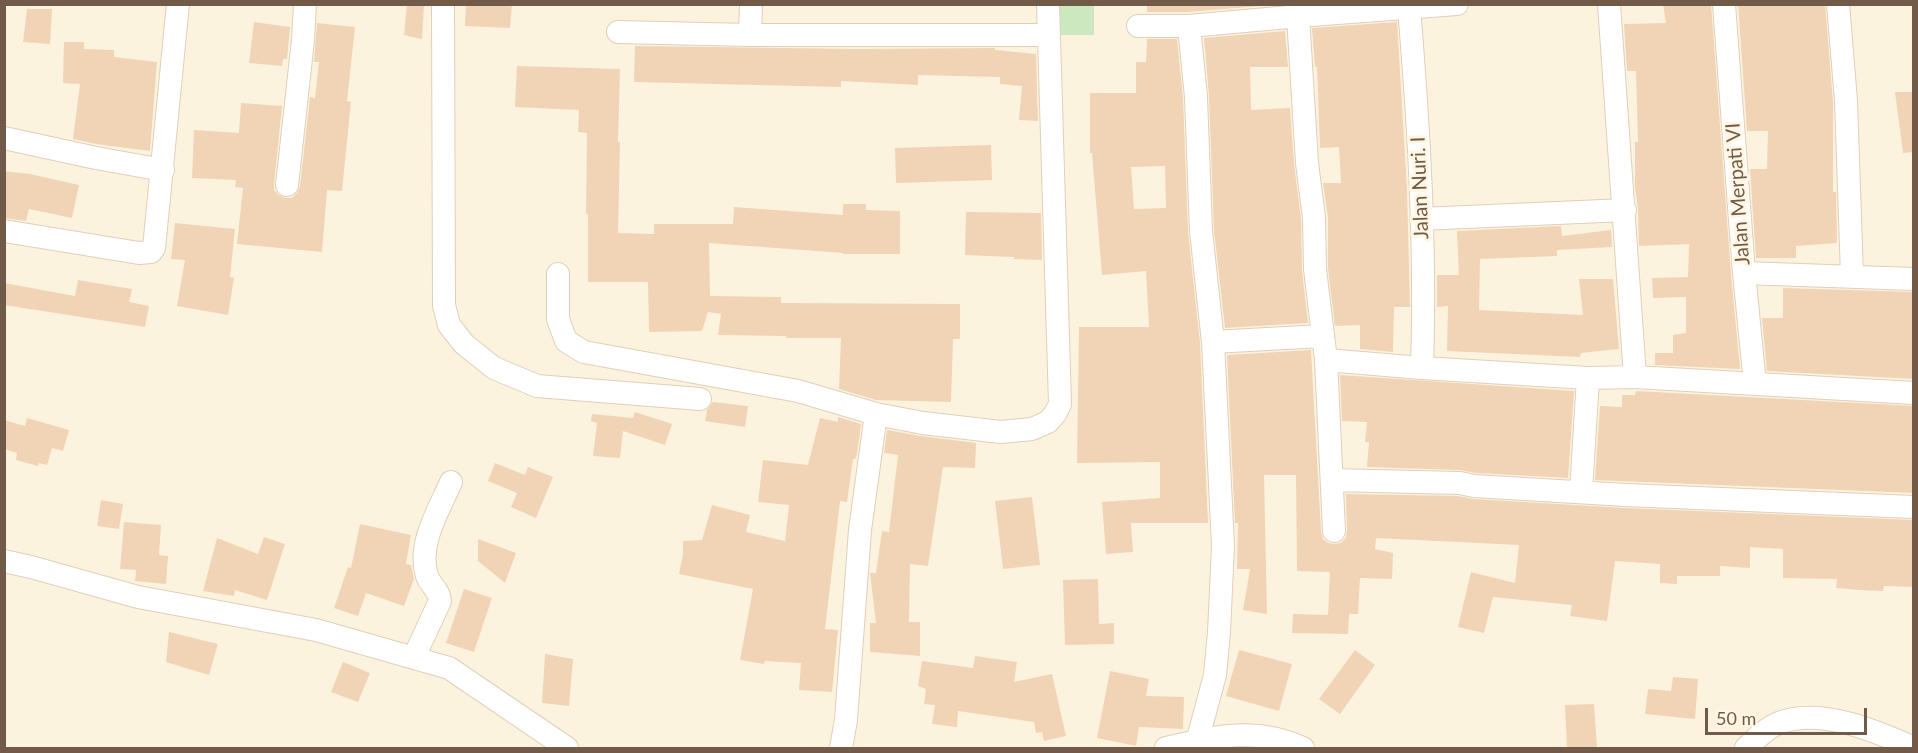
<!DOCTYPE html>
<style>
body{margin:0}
#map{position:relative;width:1918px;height:753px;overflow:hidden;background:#fcf3de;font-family:Lato,sans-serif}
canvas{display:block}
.frame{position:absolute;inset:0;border:6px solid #715a47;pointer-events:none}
.scale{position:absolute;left:1705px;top:708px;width:162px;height:27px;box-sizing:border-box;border:3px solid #715a47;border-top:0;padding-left:8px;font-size:18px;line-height:21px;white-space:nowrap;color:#715a47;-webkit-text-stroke:4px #fff7e4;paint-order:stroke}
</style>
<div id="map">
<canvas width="1918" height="753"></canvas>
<div class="frame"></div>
<div class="scale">50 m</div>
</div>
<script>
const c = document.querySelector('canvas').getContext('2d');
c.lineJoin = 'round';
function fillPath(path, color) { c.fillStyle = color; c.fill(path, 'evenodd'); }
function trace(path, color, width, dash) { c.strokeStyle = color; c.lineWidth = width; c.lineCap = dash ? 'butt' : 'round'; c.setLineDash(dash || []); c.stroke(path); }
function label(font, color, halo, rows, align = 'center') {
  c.font = font + ' Lato,sans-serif'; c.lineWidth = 6; c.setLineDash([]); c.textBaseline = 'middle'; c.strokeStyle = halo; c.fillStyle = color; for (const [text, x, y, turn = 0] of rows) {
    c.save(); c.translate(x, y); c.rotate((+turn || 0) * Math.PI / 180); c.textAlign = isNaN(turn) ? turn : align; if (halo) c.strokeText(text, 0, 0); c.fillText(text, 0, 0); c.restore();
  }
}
fillPath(new Path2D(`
 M1059 5H1094V35H1059Z`), '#cce8be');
fillPath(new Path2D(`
 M407 4H424L422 39 404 35Z
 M466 4H512L510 28 465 26Z
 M1147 4H1273V5L1188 12H1147Z
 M1663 4H1711L1731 274 1740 369 1655 365V353H1673V335L1686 333V297L1653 298 1652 278 1688 277 1689 244 1639 246 1638 209 1635 187V142H1638L1636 71H1627L1624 24 1666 23Z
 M1738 4H1825L1833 102V192H1836L1837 243 1796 246V258H1756L1750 169H1767L1768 131H1747Z
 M27 9H52L50 44 23 42Z
 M254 22 290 27 287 59H283L282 66 249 63Z
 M1397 22 1407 189 1410 307H1394L1393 352 1360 349V325L1335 326 1328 268V218L1323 183H1341L1339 147 1320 148 1317 67H1315L1312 28Z
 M317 23 355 27 347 101 351 102 342 191 327 190 322 252 237 244 243 188 235 187 236 180 192 178 194 130 239 133 241 103 282 106 274 184V190L279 195 285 198H292L297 193 300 186 310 97 315 98 319 62H314Z
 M1285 31 1288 67H1250L1251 110 1290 108 1294 164 1301 219 1302 271 1308 323 1225 328 1214 230 1209 96 1204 38Z
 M1147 39H1177L1183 98 1188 232 1200 343 1208 523H1131L1133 552 1106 554 1102 502 1160 498V462L1077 463 1079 327H1149L1146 271 1102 275 1092 153H1090V93H1136V62H1146ZM1165 166 1166 208 1134 209 1131 167Z
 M64 42H84V49L114 50V57L157 62 150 151 96 144 73 139 80 84 63 83Z
 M635 46 857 49 995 48V50L1036 54 1038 121 1019 120 1022 86 1000 84V77L918 75V85L841 81V87L634 82Z
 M517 66 620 69 618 142H620L618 233 654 234V224H733L734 207 843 215V204H866V210L900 211V254H843V253L709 243 710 296 781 297V303L960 304V339H953L951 402 876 400 839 389 841 338H786V336L718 335 721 314 708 312 702 331 649 332 648 282H588V214H586L587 133 578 132 579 110 515 107Z
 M1895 92H1914V152L1903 153Z
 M991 145 992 180 896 183 895 148Z
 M4 171 30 174 79 185 72 218 29 209 26 221 4 218Z
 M966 212 1041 213 1042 260 1014 259V257L965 255Z
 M175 223 235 229 230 277 234 278 228 315 177 306 185 260 171 259Z
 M1561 226 1562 236 1611 230 1612 247 1557 250V256L1480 259 1479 310 1583 315 1579 279H1613L1619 349 1581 353 1580 357 1447 351 1448 306 1437 307V275H1459L1457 231Z
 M78 280 132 289 129 302 149 306 145 327 4 305V283L75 296Z
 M1783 288 1914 292V379L1767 371 1762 318H1783Z
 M1311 350 1321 532 1323 539 1328 543 1334 544 1341 543 1346 537 1347 530 1346 494 1458 496 1473 499 1625 508 1914 520V587L1884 586 1883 591 1860 590 1836 588 1837 579 1783 578V549L1750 547V568L1720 566V576H1677V584L1660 583V564L1615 561 1607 621 1570 616 1572 605 1493 597 1484 633 1458 627 1471 572 1515 583 1519 545 1376 538 1375 549 1393 553 1392 579 1360 578 1358 614H1349L1348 634 1292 633 1293 614 1328 615 1330 572 1297 571 1296 475H1264L1267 614 1243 610 1250 569H1237L1238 523H1235L1227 355Z
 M1340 375 1574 391 1568 478 1476 473 1460 470 1367 467 1369 442H1365L1367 422 1342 421Z
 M1636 391 1914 406V493L1595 480 1600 406 1622 407V395H1635Z
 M713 402 748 406 745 427 705 421 707 410Z
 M635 412 672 424 665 445 623 431 620 458 593 456 597 423 591 421 592 414 633 418Z
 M838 417 861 424 857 454 855 459H853L847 502 840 501 825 629 838 630 832 692 799 690 801 663 765 661 764 664 740 660 753 589 679 574 683 554V541L702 540 712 505 750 515 746 532 785 541 789 505 758 502 763 460 808 465 820 418 838 422Z
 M27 418 69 430 63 451 52 448 47 465 39 463 38 466 16 460 17 453 4 449V420L25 426Z
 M887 430 921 436 976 443 975 468 943 467 928 566 910 564 909 622H920V656L870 652V623H876L870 573H876L882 531 889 532 898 455 884 453Z
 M495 463 525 475 528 467 553 477 536 518 511 507 517 493 488 481Z
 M1032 497 1040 565 1003 569 995 501Z
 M101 500 123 504 119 529 97 526Z
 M124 522 161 525 159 555 168 556 166 584 135 581 136 570 120 569Z
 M360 524 411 535 406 564 411 565 414 579 404 606 366 593 358 616 334 608 348 567 351 568Z
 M264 537 285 544 267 600 235 590 234 596 203 591 217 538 258 554Z
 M478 539 516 553 505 583 478 561Z
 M1098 579 1099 624 1114 623V644L1065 645 1063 580Z
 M464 589 492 598 474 652 446 643Z
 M169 632 218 644 209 675 166 662Z
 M1239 650 1292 664 1279 711 1226 696Z
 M1355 650 1375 665 1340 714 1319 699Z
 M545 654 573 659 569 706 542 703Z
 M975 656 1017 662 1014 682 1052 674 1066 736 1044 741 1042 732 1036 733 1034 722 958 711 957 727 932 724 935 705 924 704 926 689 918 686 922 661 973 668Z
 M343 662 370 673 358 702 331 692Z
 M1110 671 1149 679 1146 696 1184 697 1183 729 1139 727 1136 746 1097 738Z
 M1673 677 1698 679 1695 719 1645 714 1648 689 1671 691Z
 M1594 704 1597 748H1567L1565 705Z`), '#f1d3b6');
const minor = new Path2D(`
 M443 4 444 305 449 325 464 344 494 368 537 386 700 399
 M1311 4V15L1457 4
 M1609 4 1635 377
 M1724 4 1744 273 1755 384
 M1838 4 1846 101 1852 276
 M1409 8C1419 128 1426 248 1422 368
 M1298 16 1307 163 1314 218 1315 269 1326 360 1334 531
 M1138 26H1189L1311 15
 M1189 26 1196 97 1201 231 1213 342 1223 546 1219 632 1215 675 1197 742
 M618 32 750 35H1048
 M750 35 751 4
 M4 138 96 158 163 170
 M287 185 303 40 305 4
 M1421 219 1625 210
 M4 231 139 253 151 252 154 248 178 4
 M1744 273 1914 279
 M558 274V319L566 341 584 352 798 391 876 414 923 423 1001 432 1032 429 1048 422 1055 414 1060 404 1048 4
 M1213 342 1322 336
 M1326 360 1422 368 1588 378 1635 377 1914 393
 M1332 480 1460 483 1474 486 1626 495 1914 507
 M1581 491 1588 378
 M4 561 31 567 138 597 316 630 449 668 567 748
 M414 657 440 601C440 591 430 585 427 576 417 544 439 510 451 482
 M841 748 846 720 860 530 876 414
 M1166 748C1217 737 1253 726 1303 748
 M1746 748C1756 739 1766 728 1779 723 1820 707 1876 731 1914 748`);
trace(minor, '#dfcfbb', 24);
trace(minor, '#fff', 22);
label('20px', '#715a47', '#fff7e4', [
 ["Jalan Nuri. I",1420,188,-92],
 ["Jalan Merpati VI",1738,194,-94]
]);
</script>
